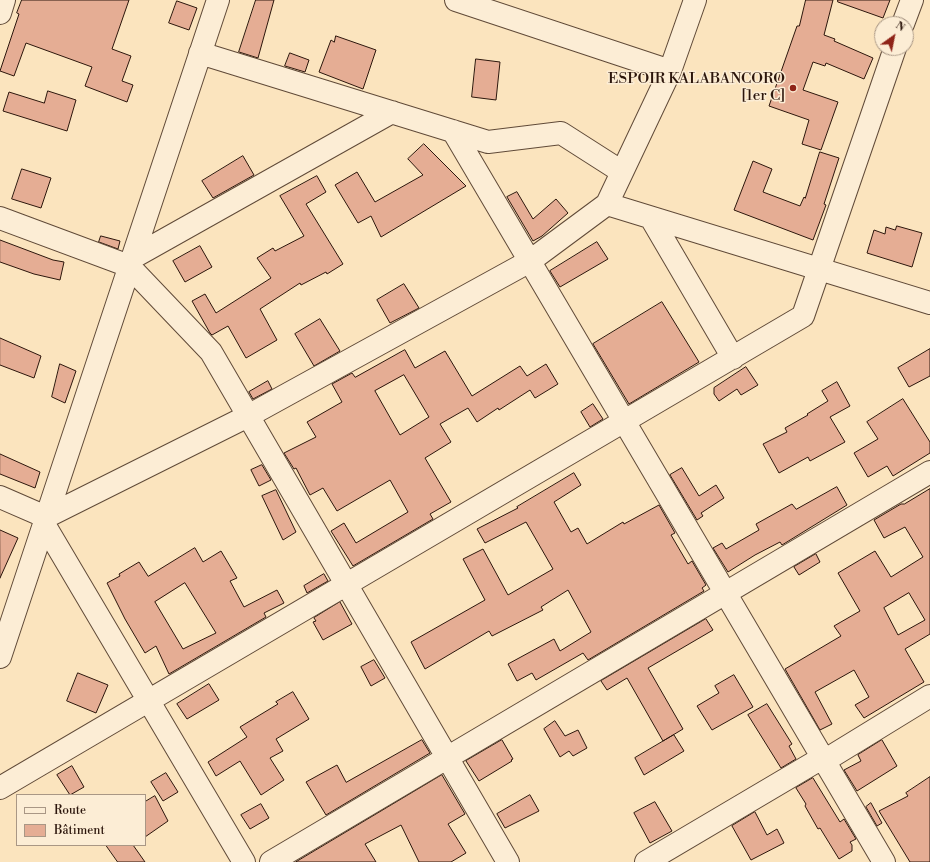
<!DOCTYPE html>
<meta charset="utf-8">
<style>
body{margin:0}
#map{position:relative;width:930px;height:862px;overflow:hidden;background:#fbe4be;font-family:"Libre Bodoni",serif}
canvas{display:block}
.legend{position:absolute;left:16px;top:794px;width:130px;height:52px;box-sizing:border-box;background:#fcedd5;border:1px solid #a99785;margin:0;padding:5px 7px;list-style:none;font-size:12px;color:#2c160c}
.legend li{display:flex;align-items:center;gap:8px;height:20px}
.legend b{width:20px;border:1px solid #a99785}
.north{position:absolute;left:874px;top:16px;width:40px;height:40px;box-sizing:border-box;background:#fcedd5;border:1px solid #a99785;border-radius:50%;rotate:33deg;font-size:11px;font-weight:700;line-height:16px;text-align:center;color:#2c160c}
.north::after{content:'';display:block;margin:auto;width:14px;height:18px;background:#8f2418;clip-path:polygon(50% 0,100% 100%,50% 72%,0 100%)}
</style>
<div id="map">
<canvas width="930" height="862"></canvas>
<ul class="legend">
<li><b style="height:5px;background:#fcedd5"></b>Route</li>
<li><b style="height:11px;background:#e5ad94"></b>Bâtiment</li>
</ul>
<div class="north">N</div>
</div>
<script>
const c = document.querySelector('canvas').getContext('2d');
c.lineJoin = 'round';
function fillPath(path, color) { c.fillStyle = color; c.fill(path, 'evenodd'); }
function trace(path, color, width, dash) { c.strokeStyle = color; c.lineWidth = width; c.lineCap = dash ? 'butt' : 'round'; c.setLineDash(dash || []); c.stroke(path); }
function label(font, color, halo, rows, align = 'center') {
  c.font = font + ' "Libre Bodoni",serif'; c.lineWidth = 3; c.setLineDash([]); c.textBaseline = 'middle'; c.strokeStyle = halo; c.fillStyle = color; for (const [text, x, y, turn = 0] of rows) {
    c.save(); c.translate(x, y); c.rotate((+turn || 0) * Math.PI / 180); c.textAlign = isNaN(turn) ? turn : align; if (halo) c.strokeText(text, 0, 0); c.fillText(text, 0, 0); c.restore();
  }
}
const building = new Path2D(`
 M22 0H129L112 49 131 56 122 81 133 85 127 102 85 86 92 67 26 43 14 76 0 71 19 14 17 13Z
 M256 0H274L258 58 239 52Z
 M806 0H833L824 35 835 39 834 41 873 58 864 79 826 63 825 66 813 62 803 90 838 102 821 150 802 144 809 120 769 106 797 26H799Z
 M838 0H890L883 18 838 2Z
 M177 1 197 8 189 30 169 23Z
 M336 36 376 50 363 89 319 72 331 40 334 42Z
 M290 53 309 60 305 72 285 66Z
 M476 59 500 62 496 100 472 97Z
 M48 91 76 100 67 131 3 111 9 92 44 103Z
 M424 144 466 186 381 237 371 216 358 223 335 185 357 172 375 202 423 175 408 159Z
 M820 152 839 158 824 204 826 205 813 240 734 210 753 161 772 169 763 192 800 206 804 197 805 198Z
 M243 156 254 175 213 198 202 181Z
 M22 169 51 178 41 208 12 199Z
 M317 176 326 192 306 204 343 264 327 274 326 272 301 285 300 283 260 309 277 340 246 358 228 326 212 335 210 333 192 301 205 294 216 313 271 278 257 258 273 248 275 251 304 236 280 196Z
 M517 192 533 219 556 199 568 213 542 236 533 241 507 197Z
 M897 226 922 233 912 267 867 253 874 230 885 234 886 227 895 230Z
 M101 236 120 241 118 249 99 242Z
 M0 240 53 260 64 262 60 280 34 274 0 262Z
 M597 242 608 259 560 287 550 271Z
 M200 246 212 267 185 282 173 261Z
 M404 284 419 308 390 323 377 300Z
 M662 302 699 362 629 404 593 344Z
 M320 319 340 351 314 366 295 334Z
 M0 338 41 356 34 378 0 365Z
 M930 349V376L909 387 898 368Z
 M405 350 415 368 445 351 472 396 520 366 527 376 546 364 558 384 535 398 530 390 499 410 498 408 477 422 468 408 440 424 451 442 425 458 451 502 430 514 433 519 353 566 331 531 344 523 356 543 408 512 390 480 337 511 323 488 310 495 296 468 294 469 284 453 316 437 307 422 342 402 332 384 352 373 355 377ZM404 375 429 417 400 435 375 391Z
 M60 364 76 371 65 403 52 397Z
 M746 367 758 385 741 395 737 389 719 401 714 394V388Z
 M268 381 272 389 253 399 249 392Z
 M837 382 850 406 830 417 845 442 810 461 808 457 779 473 763 444 787 432 785 428 808 415 807 414 828 401 822 391Z
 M903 399 930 442V453L893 476 887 466 868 477 854 453 878 439 867 422Z
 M593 404 603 419 590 427 581 412Z
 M0 454 40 472 35 488 0 474Z
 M262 465 271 480 259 486 251 470Z
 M682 468 699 496 716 485 724 498 701 513 703 516 697 520 670 475Z
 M574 473 581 485 554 502 571 532 578 528 587 544 623 522 624 524 659 505 675 533 671 535 688 564 692 561 706 585 702 588 704 591 588 660 583 653 536 680 532 673 517 681 508 664 554 639 560 651 591 632 568 590 541 607 543 610 492 636 489 631 425 669 411 642 485 600 463 559 483 549 508 595 553 569 526 522 485 543 477 529 518 508 517 507Z
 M837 487 847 505 782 545 780 542 755 555 728 572 713 548 722 543 726 549 759 530 756 524 792 504 796 509Z
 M930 489V634L905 649 924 682 864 718 855 705 869 697 854 670 815 692 832 724 820 730 785 669 841 636 834 626 860 611 838 573 875 551 891 577 923 557 905 527 884 538 874 520 901 504H904ZM909 593 925 620 898 635 884 608Z
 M276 490 296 532 283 540 262 496Z
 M0 530 18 538 0 578Z
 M195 548 203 562 221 551 237 578 230 581 244 607 277 590 284 603 264 613 266 617 169 674 156 646 145 653 125 619 107 583 120 576 119 574 139 562 148 576ZM185 583 216 633 183 649 155 602Z
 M816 554 820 562 799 575 794 567Z
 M324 574 328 581 307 593 304 586Z
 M340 602 352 624 323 640 313 622 316 621 314 618Z
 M706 619 713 630 648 668 683 729 663 741 627 678 607 690 601 681Z
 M374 660 385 678 371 686 361 667Z
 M78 673 108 685 96 713 67 701Z
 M734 675 753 707 712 730 697 706 719 693 715 686Z
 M209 684 219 700 187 719 177 704Z
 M293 692 309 719 276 739 283 751 270 758 284 780 261 795 240 761 216 776 208 762 247 737 240 727 278 704 276 702Z
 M767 704 792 744 789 746 796 759 781 768 748 715Z
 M555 721 565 736 578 730 587 748 573 756 569 751 560 757 544 729Z
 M674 735 684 751 644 775 635 758Z
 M422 740 430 753 326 815 306 782 337 765 346 782Z
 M502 740 513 759 511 760 512 761 479 781 466 761Z
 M882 740 897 766 857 791 844 770 861 761 858 755Z
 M72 766 84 787 70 795 57 775Z
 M166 773 178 792 163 801 151 782Z
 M442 775 465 814 448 824 466 853 451 862H419L401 825 365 844 376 862H296Z
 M930 777V862H910L879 811 908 796 906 793Z
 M813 778 840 822 844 819 856 839 850 842 852 845V851L839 859 820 828 818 829 805 806 806 804 796 788Z
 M530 795 539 811 505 828 497 814Z
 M155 796 168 821 145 837V802Z
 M655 802 672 831 650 843 634 813Z
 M871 803 882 823 877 826 866 807Z
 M261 804 269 818 250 829 241 815Z
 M755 812 767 835 777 829 784 843 751 860 732 826Z
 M106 845H133L145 862H118Z`);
fillPath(building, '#e5ad94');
trace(building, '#2c160c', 1);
const minor = new Path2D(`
 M456 0 670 71
 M0 13 4 0
 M903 24 912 0
 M200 53 488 142 561 133 622 172
 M453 131 884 862
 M607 204 930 303
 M0 218 129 266 211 352 508 862
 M651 218 733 358
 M132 258 392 112
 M0 497 46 517 248 416 530 261 607 204 670 71 695 0
 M44 524 244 862
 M0 657 218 0
 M824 761 930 696
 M0 788 803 316 895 48
 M271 862 930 472
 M646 862 822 758`);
trace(minor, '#604a38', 24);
trace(minor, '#fcedd5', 22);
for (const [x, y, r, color] of [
 [793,88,4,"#8f2418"]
]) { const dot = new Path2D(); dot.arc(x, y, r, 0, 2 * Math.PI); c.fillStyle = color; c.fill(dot); trace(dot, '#fcedd5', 1.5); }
label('15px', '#2c160c', '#fcedd5', [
 ["ESPOIR KALABANCORO",785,79],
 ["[1er C]",785,96]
], 'right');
</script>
